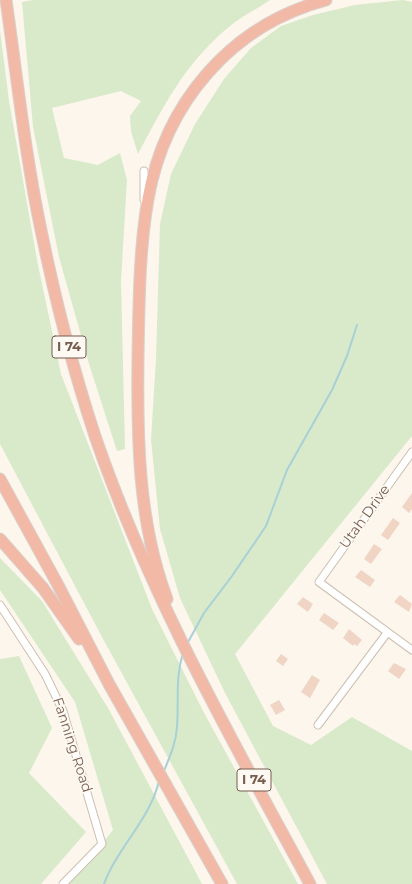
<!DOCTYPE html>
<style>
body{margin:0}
canvas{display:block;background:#fcf6ec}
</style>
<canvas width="412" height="884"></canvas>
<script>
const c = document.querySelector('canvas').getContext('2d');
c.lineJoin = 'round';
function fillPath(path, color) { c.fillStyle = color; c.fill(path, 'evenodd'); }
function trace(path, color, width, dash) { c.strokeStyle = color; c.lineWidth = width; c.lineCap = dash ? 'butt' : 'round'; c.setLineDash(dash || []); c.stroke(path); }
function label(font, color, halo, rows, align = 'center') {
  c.font = font + ' Montserrat,sans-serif'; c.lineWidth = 3.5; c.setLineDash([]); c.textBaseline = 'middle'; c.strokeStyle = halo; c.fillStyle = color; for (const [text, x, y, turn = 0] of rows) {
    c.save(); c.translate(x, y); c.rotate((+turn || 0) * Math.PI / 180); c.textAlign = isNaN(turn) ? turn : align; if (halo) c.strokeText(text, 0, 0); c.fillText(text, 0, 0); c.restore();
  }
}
fillPath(new Path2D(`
 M33 0H270C255 10 237 19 224 31 183 67 163 107 138 154L131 131 130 116 141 101 121 91 52 108 64 158 98 165 120 153 127 180 121 281 125 449 117 451 89 364 59 257 33 127 22 2Z
 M403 0 412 2V436L235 654 273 726 311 745 352 717 412 751V884H327L225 693 180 598 160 529 151 440 156 359 160 224 171 174 195 124 224 79 251 48 281 26 313 15 355 5Z
 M0 30 9 101 37 260 61 374 152 609 203 711 298 884H237L102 637 0 444Z
 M0 558 42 601 108 708 202 884H69L113 830 75 702 0 590Z
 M19 656 52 728 29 773 86 832 41 884H0V659Z`), '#d8eaca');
trace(new Path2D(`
 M187 644 204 613 232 576 266 526 287 470 332 390 347 356 357 325
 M164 771C170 756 176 743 177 727 179 701 175 678 183 653
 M104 884C117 848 152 817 159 780`), '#a7d0d7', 2);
fillPath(new Path2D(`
 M412 493V509L409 513 402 507Z
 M393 518 400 523 388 540 381 535Z
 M374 544 382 549 371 564 364 559Z
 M361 570 375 580 370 587 355 577Z
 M400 595 412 604 409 612 394 602Z
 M303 597 313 604 308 612 297 604Z
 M324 613 339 623 333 630 319 620Z
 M349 629 362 640 357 646 354 644 353 646 343 638Z
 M281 654 288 659 283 666 276 661Z
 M394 663 406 669 399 679 388 671Z
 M312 675 320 680 310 698 301 692Z
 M279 700 285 710 276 715 270 705Z`), '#f0d5c5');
const minor = new Path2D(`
 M144 171V200
 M412 452 319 582 412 650
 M0 605 45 674 63 711 102 844 63 884
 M318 725 387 633`);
const highway = new Path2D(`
 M6 0C17 77 25 154 41 230 55 299 73 369 95 436 149 594 231 738 310 884
 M0 479 58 585 109 684 222 884
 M0 539 43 588 79 639
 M167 599C138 522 137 438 138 357 139 305 139 250 148 199 165 103 231 25 326 0`);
trace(minor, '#cebeb1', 9);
trace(highway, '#d9d2ce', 13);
trace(minor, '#fff', 7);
trace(highway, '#f2b9a7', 11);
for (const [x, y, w] of [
 [69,347,34],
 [254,780,34]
]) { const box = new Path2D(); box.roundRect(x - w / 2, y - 11, w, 22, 3); c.fillStyle = '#fefaf3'; c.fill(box); trace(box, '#775d4f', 1); }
label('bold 13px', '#775d4f', null, [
 ["I 74",69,347],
 ["I 74",254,780]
]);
label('14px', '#775d4f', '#fefaf3', [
 ["Utah Drive",365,517,-54],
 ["Fanning Road",72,745,72]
]);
</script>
